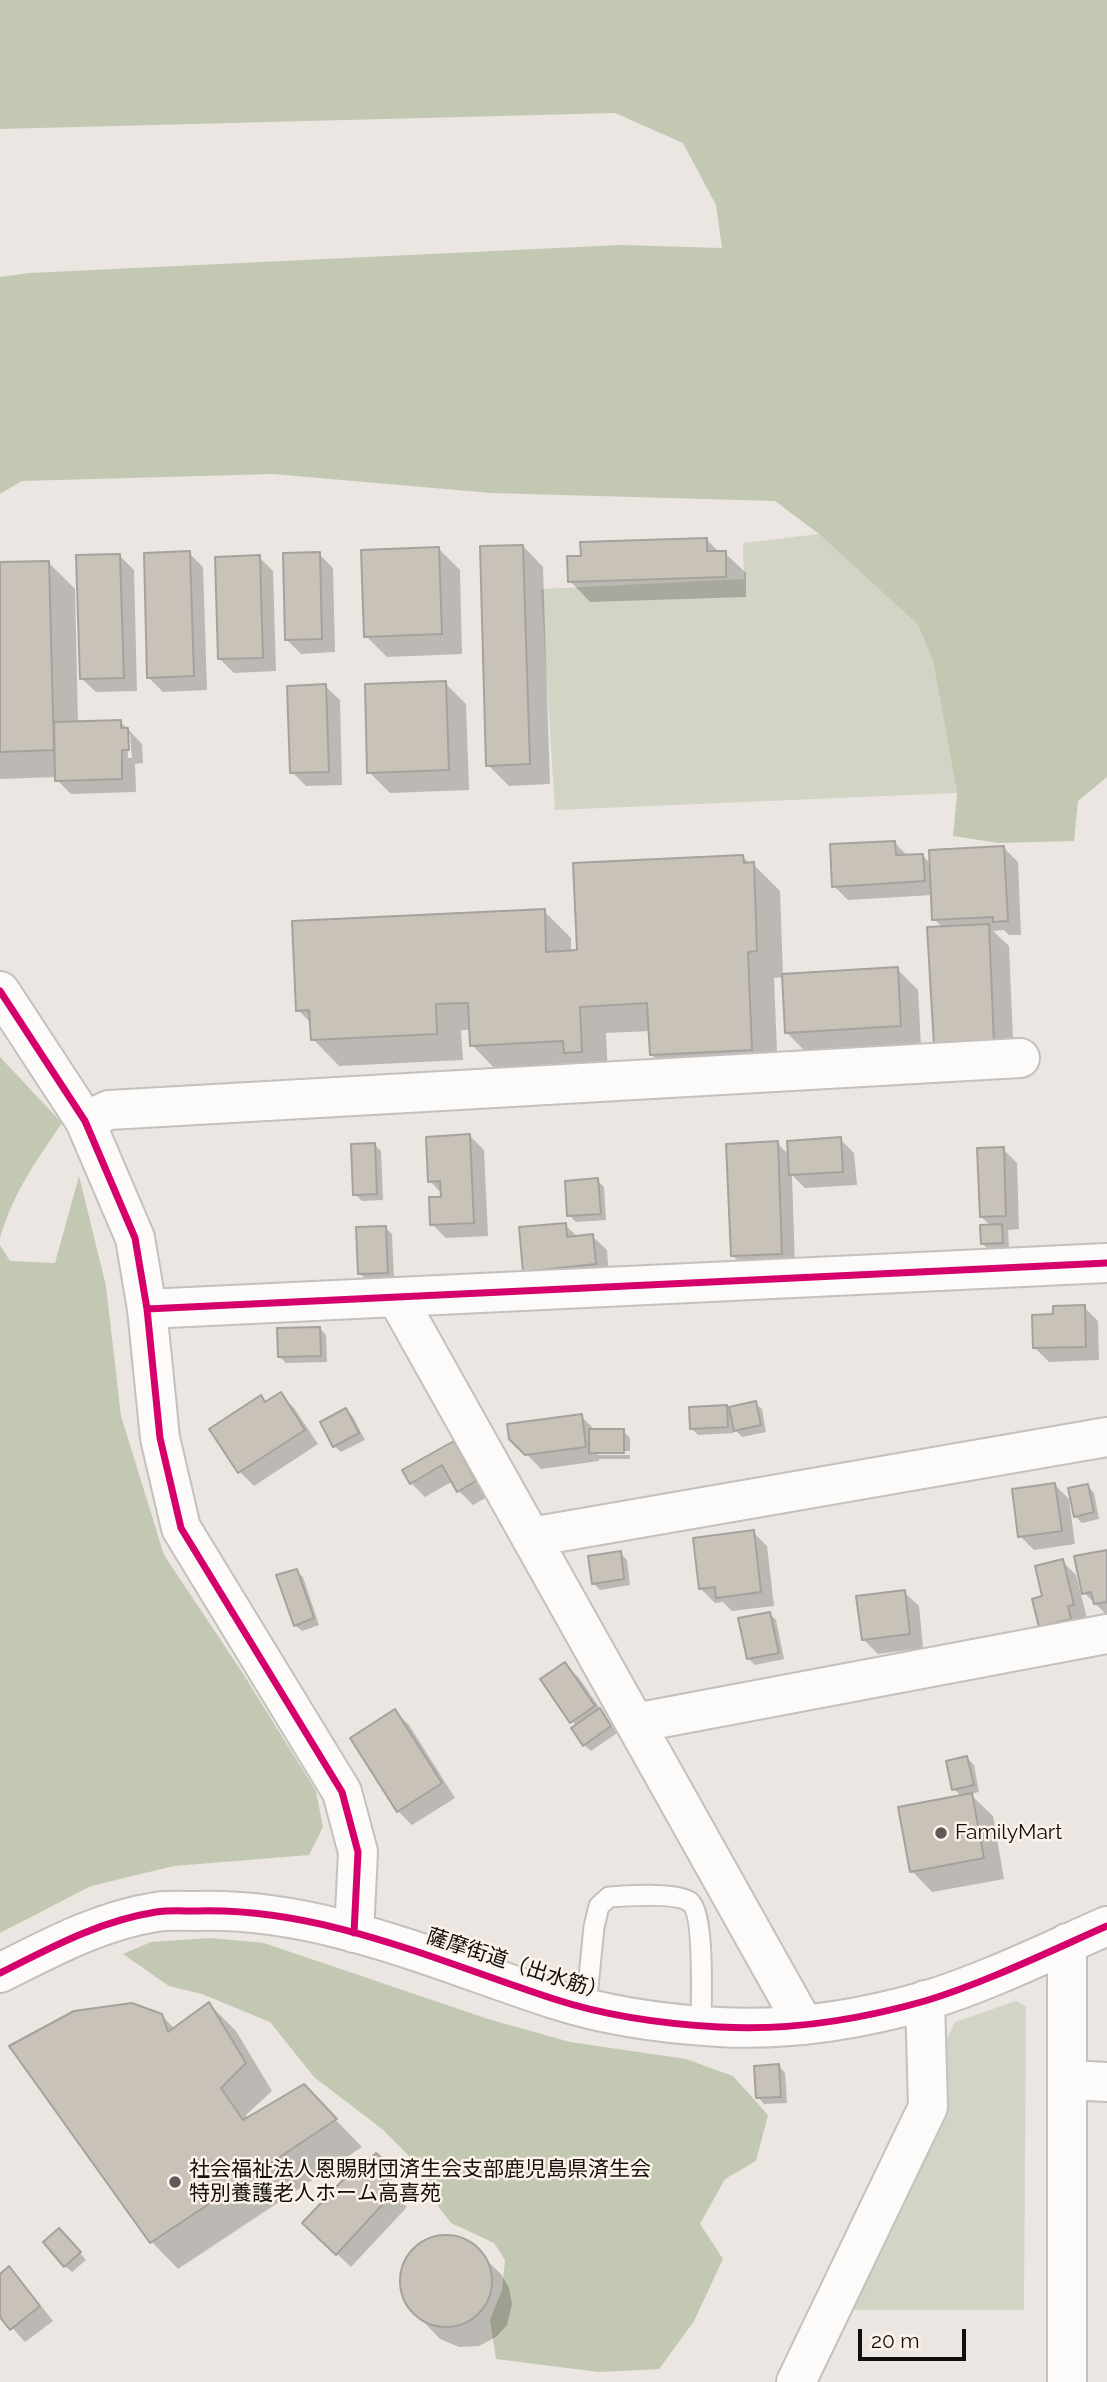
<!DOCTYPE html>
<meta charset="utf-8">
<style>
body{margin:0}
#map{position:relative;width:1107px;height:2382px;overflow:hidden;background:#ebe6e1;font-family:Raleway,sans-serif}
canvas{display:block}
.scale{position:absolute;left:858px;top:2329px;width:108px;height:32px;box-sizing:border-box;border:4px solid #120f0c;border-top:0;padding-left:9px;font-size:21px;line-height:24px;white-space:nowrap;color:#120f0c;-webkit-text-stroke:5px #fdf3eb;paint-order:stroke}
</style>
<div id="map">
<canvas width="1107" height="2382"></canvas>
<div class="scale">20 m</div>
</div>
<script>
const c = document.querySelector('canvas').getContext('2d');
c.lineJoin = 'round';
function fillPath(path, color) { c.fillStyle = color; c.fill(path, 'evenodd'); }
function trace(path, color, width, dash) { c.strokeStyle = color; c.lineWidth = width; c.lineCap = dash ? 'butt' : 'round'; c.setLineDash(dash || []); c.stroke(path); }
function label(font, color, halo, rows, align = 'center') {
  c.font = font + ' Raleway,"Noto Sans JP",sans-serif'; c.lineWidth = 5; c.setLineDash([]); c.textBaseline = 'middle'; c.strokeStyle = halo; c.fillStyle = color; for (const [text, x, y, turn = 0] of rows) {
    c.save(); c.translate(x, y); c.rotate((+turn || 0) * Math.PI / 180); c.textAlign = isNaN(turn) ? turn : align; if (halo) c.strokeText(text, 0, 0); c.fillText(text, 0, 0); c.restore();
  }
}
fillPath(new Path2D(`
 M819 534 918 625 933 661 957 793 555 810 541 589 744 579 743 543Z
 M1016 2001 1026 2007 1024 2310H847L940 2053 955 2022Z`), '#d2d4c6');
fillPath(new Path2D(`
 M0 0H1107V777L1078 801 1074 841 999 843 953 836 957 793 933 661 918 625 819 534 775 501 491 493 273 474 22 481 0 494V277L29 273 621 245 722 248 716 205 683 143 615 113 0 129Z
 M0 1057 62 1123C36 1161 13 1193 0 1238Z
 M79 1176 106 1286 121 1416 164 1555 242 1672 316 1791 323 1827 309 1855 174 1866 91 1886 0 1933V1245L10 1261 55 1263Z
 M211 1938 264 1943 488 2019 570 2042 686 2059 733 2076 768 2115 756 2161 725 2179 700 2224 723 2259 694 2321 659 2369 599 2372 496 2359 490 2320 502 2290 505 2260 494 2243 451 2223 429 2194 423 2170 382 2129 314 2077 270 2022 202 1994 169 1986 123 1954 151 1942Z`), '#c3c8b3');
fillPath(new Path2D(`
 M706 539 720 553H725L746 573V597L590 602 570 581 583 557Z
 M523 546 543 567 550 784 509 786 488 765Z
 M439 549 460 570 462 654 387 657 366 636Z
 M189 553 203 567 207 690 163 692 149 678Z
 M319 554 333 568 335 652 301 654 287 640Z
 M120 556 134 570 137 691 96 692 81 678Z
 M259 557 273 571 276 671 234 673 219 658Z
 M48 562 75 589 78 723 121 722 142 744 143 763 135 764 136 792 71 794 57 780V777L0 779V564ZM127 734H130L132 758H128Z
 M445 683 466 704 469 790 390 793 369 772Z
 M325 686 340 700 342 785 306 786 292 772Z
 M895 843 908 856 922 855 931 864 1004 848 1018 862 1021 935H1009L1004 930 993 931 1009 946 1014 1063 956 1066 943 928 934 919 933 895 848 900 834 886Z
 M743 857 750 864H753L780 891 783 976 897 969 918 990 921 1046 807 1053 786 1032 784 977 774 978 778 1076 678 1081 651 1054 650 1031 606 1033 608 1078 498 1072 472 1045 471 1030H461L463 1060 339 1066 313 1039 312 1024 298 1010 544 911 571 938V952H579Z
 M470 1136 484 1150 488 1236 446 1238 432 1224 443 1199 442 1194 430 1181Z
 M840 1139 854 1153 857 1185 805 1188 792 1175 795 1267 747 1269 732 1255 777 1143 790 1156Z
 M374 1144 381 1151 383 1200 362 1201 355 1194Z
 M1003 1149 1017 1163 1019 1229 1008 1230 1009 1249 989 1250 982 1243 991 1226 981 1217Z
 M597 1180 604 1187 606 1220 576 1222 569 1215Z
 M565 1225 578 1237 592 1236 607 1250 609 1278 539 1285 525 1271Z
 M386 1228 392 1234 394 1279 367 1280 360 1274Z
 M1084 1307 1098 1321 1099 1360 1049 1362 1035 1348 1055 1316Z
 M320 1328 326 1335 327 1362 286 1363 279 1356Z
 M280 1394 294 1408 318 1444 254 1486 240 1472 266 1404Z
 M755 1403 762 1409 766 1432 742 1437 733 1428 734 1433 698 1435 691 1428 726 1407 732 1412Z
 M346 1410 353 1417 365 1440 341 1452 334 1446Z
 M581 1416 596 1431H623L630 1438V1451H598V1455H630V1459H599V1461L541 1469 511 1438Z
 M453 1443 467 1457 489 1496 473 1505 459 1491 453 1481 425 1497 411 1483Z
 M1055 1485 1069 1499 1075 1544 1034 1550 1020 1536Z
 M1088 1486 1094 1493 1099 1519 1082 1523 1075 1516Z
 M753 1532 767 1546 774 1606 732 1611 723 1602 715 1603 701 1589Z
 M1107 1552V1615L1084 1593Z
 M620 1553 627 1560 630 1585 600 1590 593 1583Z
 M1062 1561 1076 1575 1087 1618 1054 1640 1040 1626 1044 1597Z
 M296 1571 303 1577 319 1625 302 1631 295 1625Z
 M904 1592 919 1606 923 1648 878 1654 864 1640Z
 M770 1614 776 1620 784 1659 755 1665 748 1658Z
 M565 1664 579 1678 617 1733 591 1751 584 1745 576 1726 543 1679Z
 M395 1711 409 1725 455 1798 412 1825 398 1811 352 1739Z
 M967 1758 974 1765 979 1792 970 1794 993 1816 1004 1879 932 1892 912 1871 962 1797 954 1789Z
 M209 2004 236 2031 272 2091 246 2115 248 2119 327 2111 362 2147 178 2269 152 2242 11 2047 161 2015 175 2029Z
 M779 2066 785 2073 787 2103 764 2104 758 2097Z
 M376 2156 396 2175 386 2186 407 2207 351 2267 319 2237 366 2168Z
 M66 2237 86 2260 72 2272 65 2266Z
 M450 2237 470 2244 501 2274 509 2288 512 2304 507 2325 496 2337 479 2346 459 2347 440 2339 419 2317 404 2298 401 2281 408 2257 417 2247 430 2240Z
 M9 2269 23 2283 53 2321 25 2342 0 2314V2276Z`), '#0003');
const building = new Path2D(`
 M707 538V551H726V577L568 582 567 556H581L580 542Z
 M523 545 530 764 486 766 480 546Z
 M439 547 442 634 364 637 361 550Z
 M190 551 194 676 147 678 144 553Z
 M320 552 322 639 285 640 283 553Z
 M120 554 124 678 80 679 76 555Z
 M260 555 263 658 218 659 215 557Z
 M49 561 54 750 0 752V562Z
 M446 681 449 770 367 773 365 684Z
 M326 684 329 772 290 773 287 686Z
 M121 720V728H128L129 750H122V779L55 781 54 722Z
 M895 841 896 855 923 854 925 881 832 887 830 844Z
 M1004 846 1008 921 993 922V917L932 920 929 850Z
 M743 855 744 863 754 862 757 951 748 952 752 1050 650 1055 647 1003 580 1007 582 1052 564 1053 563 1041 470 1046 468 1003 436 1004 437 1034 311 1040 309 1010 296 1011 292 921 545 909 546 952 577 950 573 863Z
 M989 924 994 1043 934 1046 927 927Z
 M898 967 901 1026 785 1033 782 974Z
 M470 1134 474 1223 430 1225 429 1197H441L440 1181 428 1182 426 1137Z
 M841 1137 843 1172 789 1175 787 1141Z
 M778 1141 782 1254 731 1256 726 1144Z
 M375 1143 377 1194 353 1195 351 1144Z
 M1004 1147 1006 1216 980 1217 977 1148Z
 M598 1178 601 1214 567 1216 565 1181Z
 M566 1223 567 1237 593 1234 596 1264 523 1272 519 1227Z
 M1002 1224 1003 1243 981 1244 980 1225Z
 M386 1226 388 1273 358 1274 356 1227Z
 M1085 1305 1086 1347 1033 1348 1032 1315 1053 1314V1306Z
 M320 1327 321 1356 278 1357 277 1328Z
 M281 1392 305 1430 238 1473 209 1429 261 1395 265 1402Z
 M756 1401 761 1425 734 1431 729 1407Z
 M727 1405 728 1427 690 1429 689 1407Z
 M346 1408 359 1433 333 1447 320 1422Z
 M582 1414 586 1447 525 1455 509 1439 507 1424Z
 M589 1429H624V1453H589Z
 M454 1441 476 1481 457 1492 442 1465 410 1484 402 1470Z
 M1055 1483 1062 1531 1018 1537 1012 1489Z
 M1088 1484 1094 1512 1074 1517 1068 1488Z
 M754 1530 761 1592 716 1598 715 1587 699 1589 693 1538Z
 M1107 1550V1602L1094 1604 1091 1592 1082 1594 1074 1556Z
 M621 1551 624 1579 592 1584 588 1556Z
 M1063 1559 1074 1605 1068 1606 1071 1619 1039 1627 1032 1599 1042 1596 1035 1566Z
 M297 1569 314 1618 294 1626 276 1575Z
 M905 1590 910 1634 862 1640 856 1596Z
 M770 1612 779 1653 747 1659 738 1618Z
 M565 1662 595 1706 570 1723 540 1679Z
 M600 1708 611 1726 583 1746 571 1728Z
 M395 1709 442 1783 397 1812 350 1738Z
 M967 1756 974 1785 952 1790 946 1761Z
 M972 1793 984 1858 910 1872 898 1807Z
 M209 2002 246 2063 221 2088 243 2120 304 2084 337 2119 150 2243 9 2046 74 2011 132 2003 162 2014 168 2032Z
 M779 2064 781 2097 756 2098 754 2066Z
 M376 2153 384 2160 372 2172 394 2192 336 2255 302 2223 361 2161 366 2165Z
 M59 2228 81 2252 64 2267 43 2242Z
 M400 2281a46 46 0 1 1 92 0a46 46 0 1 1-92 0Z
 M9 2266 40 2306 10 2330 0 2317V2274Z`);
fillPath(building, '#c8c2b9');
trace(building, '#a5a29e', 2);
const service = new Path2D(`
 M586 2007 594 1927 599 1906 609 1897C626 1896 677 1892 690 1902 705 1914 701 2004 701 2025`);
const minor = new Path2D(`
 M85 1121 109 1110 1020 1058
 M397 1298 804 2025
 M147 1309 1107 1263
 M531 1537 1107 1437
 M635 1723 1107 1634
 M1068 2080 1107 2082
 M796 2382 928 2107 925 2000`);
const tertiary = new Path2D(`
 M0 991 85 1121 135 1238 147 1309 160 1438 181 1528 342 1792 358 1852 354 1933
 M0 1973C50 1948 99 1921 156 1912 169 1910 183 1911 196 1911 321 1907 437 1961 554 1999 606 2016 664 2024 719 2027 788 2031 858 2020 925 2001 987 1982 1048 1952 1107 1926
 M1067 2382V1943`);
trace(service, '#c4c0bd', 23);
trace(minor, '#c4c0bd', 42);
trace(tertiary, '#c4c0bd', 42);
trace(service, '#fcfbfa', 19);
trace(minor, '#fcfbfa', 38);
trace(tertiary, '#fcfbfa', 38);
trace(new Path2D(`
 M0 991 85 1121 135 1238 147 1309 160 1438 181 1528 342 1792 358 1852 354 1933
 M147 1309 1107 1263
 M0 1973C50 1948 99 1921 156 1912 169 1910 183 1911 196 1911 321 1907 437 1961 554 1999 606 2016 664 2024 719 2027 788 2031 858 2020 925 2001 987 1982 1048 1952 1107 1926`), '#d6006c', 7);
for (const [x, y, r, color] of [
 [941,1833,7,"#5e5a57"],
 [175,2182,7,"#5e5a57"]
]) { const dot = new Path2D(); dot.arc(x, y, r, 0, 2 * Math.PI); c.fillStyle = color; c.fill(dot); trace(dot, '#fdf3eb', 2.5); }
label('21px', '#120f0c', '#fdf3eb', [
 ["FamilyMart",955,1833],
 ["社会福祉法人恩賜財団済生会支部鹿児島県済生会",189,2170],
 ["特別養護老人ホーム高喜苑",189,2194]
], 'left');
label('21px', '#120f0c', '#fdf3eb', [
 ["薩摩街道（出水筋）",517,1965,18]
]);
</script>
